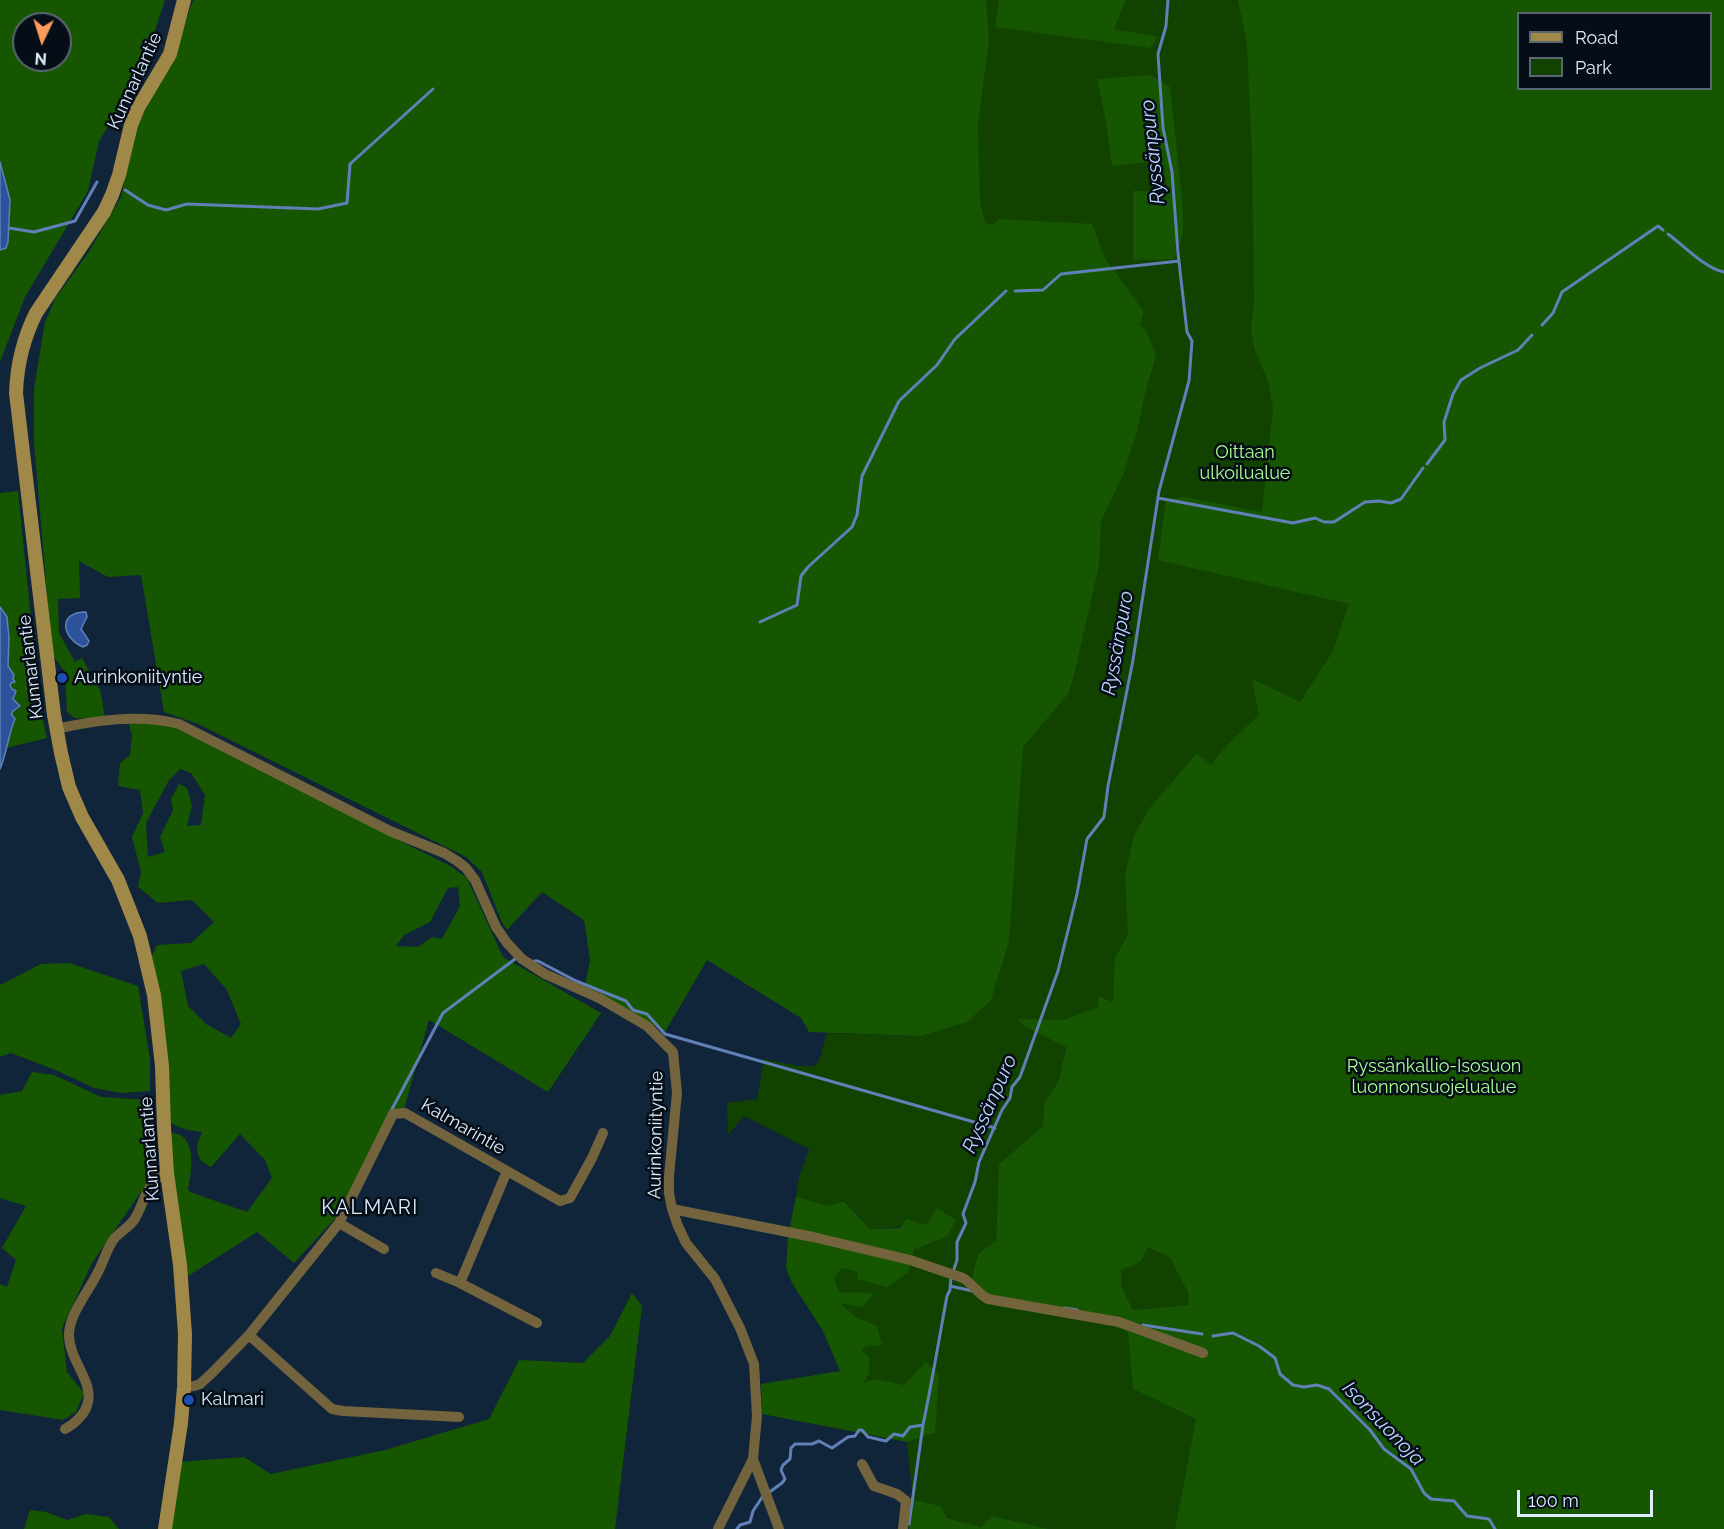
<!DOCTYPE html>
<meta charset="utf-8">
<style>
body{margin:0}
#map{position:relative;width:1724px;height:1529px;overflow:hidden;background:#10243a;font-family:Raleway,sans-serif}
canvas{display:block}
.legend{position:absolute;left:1517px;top:12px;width:195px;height:78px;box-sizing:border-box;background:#050d17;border:2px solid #5c6672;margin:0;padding:8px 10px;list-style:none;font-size:18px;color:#deebfa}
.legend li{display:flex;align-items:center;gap:12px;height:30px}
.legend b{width:30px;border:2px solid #5c6672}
.north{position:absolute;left:12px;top:12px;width:60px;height:60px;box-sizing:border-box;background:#050d17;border:2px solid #5c6672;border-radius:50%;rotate:184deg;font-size:16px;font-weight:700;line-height:24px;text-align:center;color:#deebfa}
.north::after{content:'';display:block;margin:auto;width:21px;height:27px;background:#ff9b5a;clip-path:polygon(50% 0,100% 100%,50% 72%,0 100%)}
.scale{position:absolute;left:1517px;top:1490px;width:136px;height:27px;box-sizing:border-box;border:3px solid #deebfa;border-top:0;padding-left:8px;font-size:18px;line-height:21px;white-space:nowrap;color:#deebfa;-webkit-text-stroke:4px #050d17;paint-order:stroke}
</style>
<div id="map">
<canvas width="1724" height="1529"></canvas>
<ul class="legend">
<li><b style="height:8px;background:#a08849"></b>Road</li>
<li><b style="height:16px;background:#114200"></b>Park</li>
</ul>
<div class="north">N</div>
<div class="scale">100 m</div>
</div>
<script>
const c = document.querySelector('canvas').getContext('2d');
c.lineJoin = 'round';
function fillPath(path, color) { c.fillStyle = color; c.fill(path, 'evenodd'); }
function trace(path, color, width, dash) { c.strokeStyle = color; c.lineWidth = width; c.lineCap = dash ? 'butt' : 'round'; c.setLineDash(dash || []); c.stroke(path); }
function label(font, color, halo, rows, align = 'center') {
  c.font = font + ' Raleway,sans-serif'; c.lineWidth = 5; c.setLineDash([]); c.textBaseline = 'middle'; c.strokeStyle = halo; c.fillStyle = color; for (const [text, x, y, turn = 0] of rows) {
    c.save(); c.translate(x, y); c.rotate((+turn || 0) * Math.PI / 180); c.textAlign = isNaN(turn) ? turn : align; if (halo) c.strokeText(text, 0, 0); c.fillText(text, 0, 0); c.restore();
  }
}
fillPath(new Path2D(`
 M345 0H1724V1529L1147 1038 1028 1028 1066 1046 1059 1080 1044 1104 1043 1126 999 1164 996 1242 978 1254 972 1278 911 1258 914 1250 948 1236 956 1220 938 1209 927 1225 870 1229 845 1201 828 1206 796 1196 799 1177 809 1149 744 1116 728 1135 727 1103 757 1099 764 1059 798 1066H815L820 1058 827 1033 920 1036ZM1518 14H1710V88H1518Z
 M1148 1247 1170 1258 1189 1292V1305L1133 1310 1121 1285V1269L1141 1262Z
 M910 1264 1113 1326 1129 1332 1133 1389 1196 1419 1175 1529H1050L993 1516 981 1527 947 1518 941 1506 913 1500 907 1442 935 1433 904 1385 876 1379 862 1384 869 1374V1358L861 1351 867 1346 878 1327 854 1316 839 1303 853 1294 839 1292 834 1278 842 1268 859 1272 857 1279Z`), '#114200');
fillPath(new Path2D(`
 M0 0H165L140 77 99 141 88 191 25 297 0 362V250L5 249 10 222V200L0 162ZM24 24H60V60H24Z
 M194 0H986L989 40 978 124 980 201 985 223 993 225 1000 219 1092 224 1105 258 1144 312 1140 325 1147 332 1156 355 1145 394 1137 432 1123 475 1101 521 1099 565 1075 671 1068 694 1023 747 1009 941 991 1000 967 1022 920 1036 809 1032 801 1018 707 960 665 1032 585 986 590 960 584 920 542 892 507 930 501 920 482 872 466 857 198 724 164 712 141 575 108 577 79 561 80 598 58 599 59 633 75 662 82 658 101 692 105 719 74 718 67 712 65 672 52 654 34 442V389L45 322 55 299 88 253 121 197 136 127 175 55 191 5Z
 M999 0H1126L1114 29 1158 37 1150 48 995 27Z
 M1238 0H1724V1529H1175L1196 1419 1133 1389 1128 1332 1113 1326 991 1298 972 1278 978 1254 996 1241 999 1164 1043 1126 1044 1104 1059 1080 1066 1047 1024 1026 1018 1019 1064 1020 1098 1007 1099 997 1113 1002 1115 958 1128 935 1125 876 1134 836 1149 809 1197 753 1211 765 1228 744 1259 715 1252 679 1300 702 1333 651 1349 604 1158 560 1166 500 1184 497 1262 512 1273 408 1268 381 1254 348 1251 328 1254 301 1252 155 1247 44ZM1518 14H1710V88H1518ZM1148 1247 1170 1258 1188 1292 1189 1305 1133 1310 1121 1285V1270L1141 1262Z
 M1150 75 1170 87 1183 207V234L1174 259 1133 260V191L1168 190 1160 161 1112 166 1106 122 1097 79Z
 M18 491 31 618 34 647 33 661 37 695 47 738 6 748 15 719 12 715V712L19 708 13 699 15 690 12 689 10 685 13 679 8 666 9 637 7 617 0 607V493Z
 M129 724H149L175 727 452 867 467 878 503 957 601 1013 548 1092 429 1020 404 1109 388 1114 342 1211 294 1263 257 1232 185 1278 168 1138 173 1133C197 1135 192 1172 188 1189L190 1192 247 1212 272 1178 265 1160 240 1134 211 1167C194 1159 195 1148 202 1132 190 1130 176 1129 167 1119L150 960 157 945 191 943 214 922 192 900 158 903 138 887 141 872 132 837 143 813 140 790 118 786 120 763 130 755 132 736ZM180 769 191 773 205 795 201 825 187 826 192 806 187 788 179 784 171 799 173 810 160 837 165 852 148 857 146 823 169 780ZM458 887 460 906 442 939 432 937 418 947 396 946 404 935 430 922 448 888ZM204 964 227 990 241 1024 231 1038 206 1024 188 1006 181 971Z
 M69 963 138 986 150 1059V1091L122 1093 94 1088 58 1071 11 1053 0 1057V985L41 964Z
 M32 1072 54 1075 101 1097 150 1100 156 1167V1170L92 1263 62 1328 67 1372 84 1393 76 1412 63 1420 0 1410V1284L7 1287 16 1260 2 1248 26 1206 0 1198V1095L22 1091Z
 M796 1196 828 1206 844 1201 870 1229 900 1228 907 1219 927 1225 937 1208 956 1220 948 1236 914 1250 908 1273 887 1287 857 1279 858 1272 842 1268 834 1278 839 1292C852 1294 861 1291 874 1294L862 1307 840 1303 854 1316 877 1326 882 1345 867 1346 861 1351 869 1357V1374L863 1383 876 1379 904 1385 926 1362 939 1376 935 1433 907 1442 762 1414 761 1384 840 1371 823 1331 792 1283 786 1268 788 1237Z
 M632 1293 642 1306 615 1529H169L179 1462 244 1457 271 1474 385 1450 489 1419 519 1360 583 1363 610 1336Z
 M913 1500 941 1506 947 1518 981 1527 992 1516 1050 1529H909Z
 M30 1510 46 1512 67 1520 86 1514 109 1517 119 1529H24Z`), '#175600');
const water = new Path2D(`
 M0 162 10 200 8 242 6 248 0 250Z
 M0 607 7 617 9 638 8 666 14 675 13 679 15 682 11 683 10 685 12 689 16 691 13 699 20 706 12 712V715L15 719C8 735 7 753 0 769Z
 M86 612 87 617 81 629 89 641 87 645 83 647C62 638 57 612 86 612Z`);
fillPath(water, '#2c529c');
trace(water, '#6180b8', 1.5);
trace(new Path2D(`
 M125 190 148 205 166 210 187 204 318 209 347 203 350 164 433 89
 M9 228 34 232 75 221 97 182
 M1668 234C1683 245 1706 269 1724 272
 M1015 291 1043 290 1061 274 1179 261
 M1542 325 1553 313 1562 292 1658 226 1663 230
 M1427 464 1445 440 1444 422 1453 394 1461 380 1480 368 1518 350 1532 335
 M1158 498 1293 523 1315 518 1324 522H1334L1365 502 1379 501 1391 503 1401 499 1423 468
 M760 622 797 605 801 576 808 567 852 527 857 515 862 476 899 401 937 365 955 339 1006 291
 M534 961H538L576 981 626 1001 633 1010 647 1014 665 1034 995 1128
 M391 1111 443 1013 515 959
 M954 1269 957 1260V1242L966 1223 963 1214 975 1182 979 1162 1002 1110 1010 1098 1012 1087 1020 1077 1058 971 1077 894 1087 839 1104 817 1108 786 1133 660 1159 491 1189 381 1192 341 1187 332 1178 253 1172 172 1163 128 1158 54 1166 26 1168 0
 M950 1286 973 1291
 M1064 1308 1077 1310
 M1143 1325 1202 1334
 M1213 1336 1233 1333 1259 1346 1275 1358 1280 1374 1293 1385 1304 1387 1317 1385 1329 1389 1370 1430 1384 1449 1411 1469 1424 1493 1431 1499 1454 1501 1467 1516 1489 1519 1495 1529
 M771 1491 782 1483 785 1479 781 1470 783 1465 790 1459 791 1448 795 1444H812L819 1441 832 1448 848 1437 855 1436 859 1430H862L868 1437 886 1441 894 1434 903 1436 910 1427 923 1425C932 1382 939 1339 947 1296L950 1290 951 1277
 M909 1524 923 1425
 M737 1529 740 1525 750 1522 753 1511 763 1496`), '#6180b8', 3);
trace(new Path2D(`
 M56 729C96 720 139 714 179 724L390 831 444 853 457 861 466 868 475 880 496 927 507 943 522 959 545 974 599 998 647 1026 673 1052 677 1093 669 1176V1193L672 1209 678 1226 686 1243 715 1279 740 1328 754 1364 757 1416 753 1459 779 1529
 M507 1171 460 1283 537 1323
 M672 1209 813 1237 910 1260 963 1278C973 1284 978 1294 988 1299L1119 1322 1203 1353
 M339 1223 384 1249
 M436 1273 460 1283
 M249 1335 332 1409 343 1411 459 1417
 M184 1387 194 1386 200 1384 212 1373 249 1335 339 1223 393 1114 405 1113 560 1201 570 1198 592 1158 603 1133
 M65 1429C75 1424 86 1413 88 1402 93 1380 68 1359 69 1333 71 1311 89 1291 98 1272 104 1261 107 1248 114 1239 120 1232 129 1227 134 1220 145 1203 146 1180 167 1173
 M862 1464 874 1486 897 1494 906 1501 903 1529
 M718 1529 753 1459`), '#73643e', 10);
trace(new Path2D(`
 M165 1529 181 1423 184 1387 185 1334 180 1265 167 1173 164 1127 162 1066 154 995 140 936 118 880 82 817 69 787 61 753 54 715 16 393C17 365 23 339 36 313L104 212 112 195 119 175 131 125 138 108 170 54 184 0`), '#a08849', 14);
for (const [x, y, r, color] of [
 [62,678,6,"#1a4fb4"],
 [189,1400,6,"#1a4fb4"]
]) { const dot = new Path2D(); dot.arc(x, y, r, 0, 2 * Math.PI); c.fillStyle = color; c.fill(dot); trace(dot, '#050d17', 2); }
label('18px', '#deebfa', '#050d17', [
 ["Kunnarlantie",135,81,-65],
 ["Kunnarlantie",31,667,-97],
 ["Kalmarintie",463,1127,30],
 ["Aurinkoniityntie",656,1135,-89],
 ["Kunnarlantie",150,1149,-94]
]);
label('18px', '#a9fc94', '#050d17', [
 ["Oittaan",1245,453],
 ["ulkoilualue",1245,474],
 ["Ryssänkallio-Isosuon",1434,1067],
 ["luonnonsuojelualue",1434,1088]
]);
label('18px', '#deebfa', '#050d17', [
 ["Aurinkoniityntie",74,678],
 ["Kalmari",201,1400]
], 'left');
label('italic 20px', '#bdd4fe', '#050d17', [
 ["Ryssänpuro",1153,152,-96],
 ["Ryssänpuro",1118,643,-80],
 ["Ryssänpuro",990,1104,-66],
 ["Isonsuonoja",1383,1424,46]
]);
c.letterSpacing = '1.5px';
label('20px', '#deebfa', '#050d17', [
 ["KALMARI",370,1208]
]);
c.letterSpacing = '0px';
</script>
